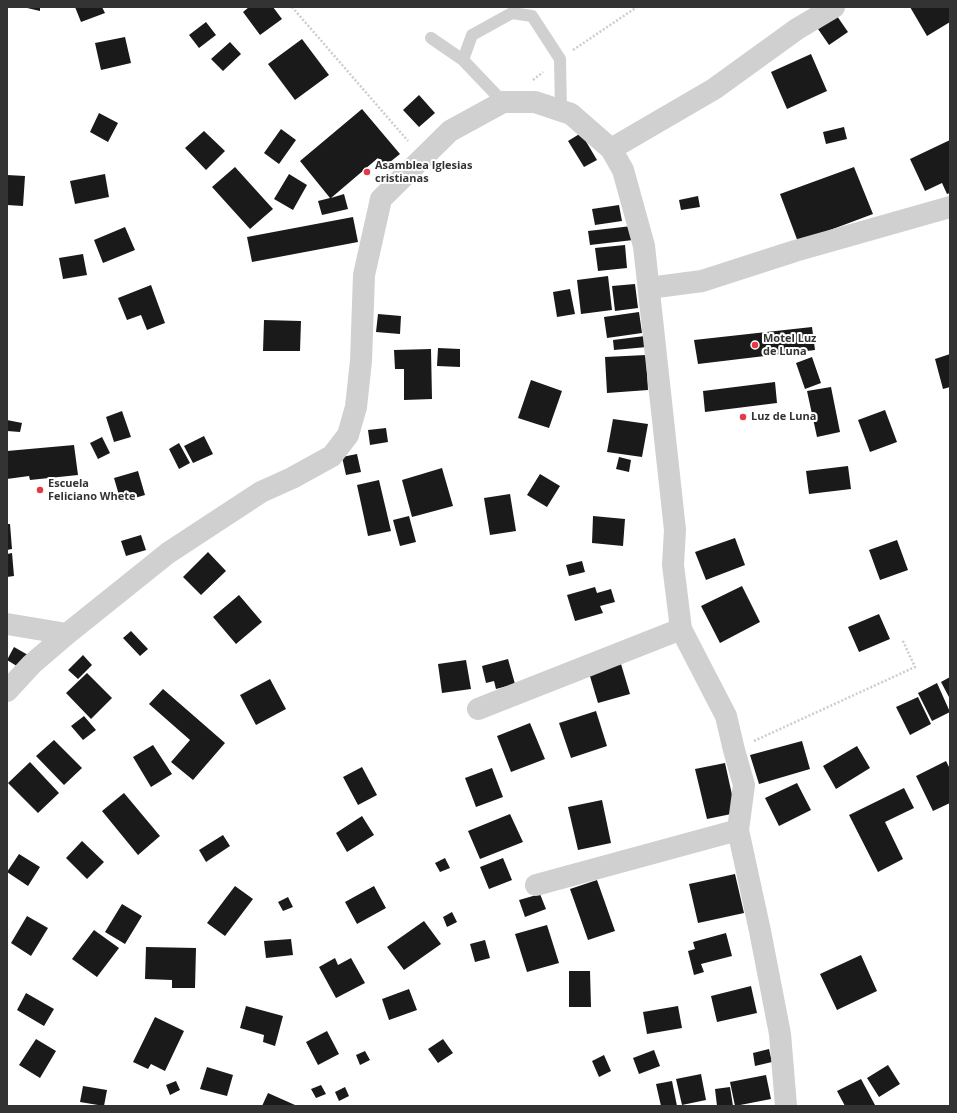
<!DOCTYPE html>
<style>
body{margin:0}
#map{position:relative;width:957px;height:1113px;overflow:hidden;background:#fff;font-family:"Open Sans",sans-serif}
canvas{display:block}
.frame{position:absolute;inset:0;border:8px solid #333;pointer-events:none}
</style>
<div id="map">
<canvas width="957" height="1113"></canvas>
<div class="frame"></div>
</div>
<script>
const c = document.querySelector('canvas').getContext('2d');
c.lineJoin = 'round';
function fillPath(path, color) { c.fillStyle = color; c.fill(path, 'evenodd'); }
function trace(path, color, width, dash) { c.strokeStyle = color; c.lineWidth = width; c.lineCap = dash ? 'butt' : 'round'; c.setLineDash(dash || []); c.stroke(path); }
function label(font, color, halo, rows, align = 'center') {
  c.font = font + ' "Open Sans",sans-serif'; c.lineWidth = 4; c.setLineDash([]); c.textBaseline = 'middle'; c.strokeStyle = halo; c.fillStyle = color; for (const [text, x, y, turn = 0] of rows) {
    c.save(); c.translate(x, y); c.rotate((+turn || 0) * Math.PI / 180); c.textAlign = isNaN(turn) ? turn : align; if (halo) c.strokeText(text, 0, 0); c.fillText(text, 0, 0); c.restore();
  }
}
fillPath(new Path2D(`
 M23 7H40V11Z
 M75 7H102L105 13 81 22Z
 M249 7H273L282 19 260 35 243 12Z
 M910 7H950V22L927 36Z
 M837 16 848 32 829 45 818 29Z
 M206 22 216 35 199 48 189 35Z
 M125 37 131 63 101 70 95 43Z
 M302 39 329 75 295 100 268 64Z
 M230 42 241 54 223 71 211 59Z
 M811 54 827 91 787 109 771 72Z
 M419 95 435 113 419 127 403 110Z
 M362 109 400 154 385 166 378 158 331 198 344 194 348 209 322 215 318 201 330 198 300 161Z
 M99 113 118 123 108 142 90 132Z
 M844 127 847 139 826 144 823 132Z
 M281 129 296 140 279 164 264 153Z
 M204 131 225 151 206 170 185 148Z
 M581 133 597 160 584 167 568 141Z
 M950 140V193L947 194 942 183 925 191 910 159Z
 M235 167 273 209 250 229 212 187Z
 M854 167 873 214 798 242 780 194Z
 M105 174 109 197 75 204 70 181Z
 M289 174 307 185 293 210 274 199Z
 M7 175 25 176 23 206 7 205Z
 M698 196 700 207 681 210 679 200Z
 M619 205 622 221 595 225 592 209Z
 M353 217 358 242 252 262 247 237Z
 M632 226 633 240 590 245 588 231Z
 M125 227 135 250 103 263 94 240Z
 M625 245 627 268 598 271 595 248Z
 M83 254 87 275 63 279 59 258Z
 M608 276 612 310 581 314 577 280Z
 M635 284 638 308 615 311 612 286Z
 M151 285 165 323 147 330 141 315 127 320 118 298Z
 M570 289 575 314 557 317 553 292Z
 M639 312 642 333 607 338 604 317Z
 M378 314 401 316 400 334 376 332Z
 M264 320 301 321 300 351H263Z
 M812 327 815 350 698 364 694 340Z
 M645 336 647 347 614 350 613 340Z
 M438 348 460 349V367L437 366Z
 M431 349 432 399 404 400V369H395L394 350Z
 M950 354V387L943 389 935 359Z
 M646 355 648 390 607 393 605 357Z
 M812 357 821 383 805 389 796 363Z
 M531 380 562 391 549 428 518 418Z
 M775 382 777 403 705 412 703 391Z
 M831 387 840 432 817 437 807 391Z
 M885 410 897 442 870 452 858 420Z
 M122 411 131 437 114 442 106 417Z
 M613 419 648 424 642 457 607 452Z
 M7 420 22 423 20 432 7 431Z
 M386 428 388 442 370 445 368 430Z
 M204 436 213 454 193 463 184 446Z
 M102 437 110 453 98 459 90 443Z
 M179 443 190 463 179 469 169 449Z
 M74 445 78 475 30 480 29 476 7 479V451Z
 M357 454 361 472 346 475 342 457Z
 M619 457 631 460 629 472 616 469Z
 M848 466 851 489 809 494 806 471Z
 M442 468 453 506 412 517 402 480Z
 M138 471 145 495 121 502 114 478Z
 M540 474 560 486 547 507 527 495Z
 M379 480 391 531 368 536 357 485Z
 M510 494 516 531 490 535 484 498Z
 M409 516 416 542 400 546 393 520Z
 M593 516 625 519 623 546 592 543Z
 M7 524H10L12 549 7 550Z
 M141 535 146 550 126 556 121 541Z
 M735 538 745 565 706 580 695 552Z
 M897 540 908 570 880 580 869 550Z
 M208 552 226 571 201 595 183 577Z
 M12 553 14 576 7 577V554Z
 M582 561 585 572 569 576 566 565Z
 M742 586 760 622 720 643 701 606Z
 M595 587 597 593 611 589 615 602 600 606 603 613 575 621 567 595Z
 M239 595 262 622 236 644 213 617Z
 M879 614 890 639 859 652 848 627Z
 M131 631 148 649 140 656 123 638Z
 M14 647 28 655 20 668 7 660Z
 M83 655 92 665 78 679 68 670Z
 M508 659 515 684 496 689 494 681 486 683 482 666Z
 M466 660 471 689 442 693 438 664Z
 M621 664 630 694 598 703 589 673Z
 M87 673 112 698 91 719 66 693Z
 M950 677V699L941 682Z
 M270 679 286 709 256 725 240 695Z
 M937 683 950 712 932 721 918 693Z
 M163 689 225 743 193 780 171 762 190 740 149 704Z
 M918 697 931 724 910 735 896 707Z
 M596 711 607 746 571 758 559 723Z
 M84 716 96 730 83 740 71 726Z
 M530 723 545 759 511 772 497 736Z
 M54 740 82 768 64 785 36 756Z
 M802 741 810 769 759 784 750 755Z
 M153 745 172 774 151 787 133 757Z
 M857 746 870 768 836 789 823 766Z
 M946 761 950 769V803L933 811 916 776Z
 M30 762 59 793 38 813 8 783Z
 M725 763 736 813 707 819 695 769Z
 M362 767 377 795 358 805 343 777Z
 M492 768 503 797 476 807 465 778Z
 M797 783 811 810 779 826 765 798Z
 M904 788 914 808 885 822 903 859 878 872 849 815Z
 M124 793 160 836 138 855 102 811Z
 M602 800 611 843 578 850 568 807Z
 M510 814 523 842 480 859 468 831Z
 M362 816 374 835 347 852 336 833Z
 M223 835 230 846 206 862 199 850Z
 M82 841 104 862 87 879 66 858Z
 M19 854 40 867 28 886 7 872Z
 M445 858 450 868 440 872 435 863Z
 M503 858 512 880 489 889 480 867Z
 M735 874 744 913 698 923 689 884Z
 M597 880 615 931 588 940 570 889Z
 M235 886 253 899 225 936 207 923Z
 M374 886 386 908 357 924 345 902Z
 M540 894 546 909 525 917 519 900Z
 M288 897 293 907 283 911 278 902Z
 M122 904 142 916 125 944 105 932Z
 M452 912 457 922 447 927 443 917Z
 M27 916 48 928 31 956 11 943Z
 M424 921 441 944 404 970 387 947Z
 M547 925 559 963 527 972 515 934Z
 M94 930 119 948 97 977 72 959Z
 M726 933 732 956 701 964 704 972 694 975 688 951 695 949 693 942Z
 M291 939 293 955 266 958 264 941Z
 M485 940 490 958 475 962 470 944Z
 M146 947 196 948 195 988H172V980L145 979Z
 M861 955 877 991 837 1010 820 974Z
 M335 958 338 965 351 958 365 983 336 998 319 967Z
 M569 971H590L591 1007H569Z
 M751 986 757 1013 717 1022 711 996Z
 M409 989 417 1010 389 1020 382 999Z
 M26 993 54 1009 44 1026 17 1010Z
 M246 1006 283 1016 275 1046 263 1042 264 1035 240 1028Z
 M678 1006 682 1028 647 1034 643 1012Z
 M155 1017 184 1031 165 1071 151 1064 148 1069 133 1062Z
 M327 1031 339 1054 318 1065 306 1042Z
 M36 1039 56 1051 40 1078 19 1065Z
 M443 1039 453 1053 438 1063 428 1049Z
 M769 1049 772 1062 755 1066 753 1053Z
 M654 1050 660 1066 639 1074 633 1058Z
 M365 1051 370 1060 360 1065 356 1055Z
 M604 1055 611 1071 599 1077 592 1061Z
 M888 1065 900 1084 879 1097 867 1078Z
 M207 1067 233 1075 227 1096 200 1089Z
 M701 1074 706 1100 682 1105 676 1079Z
 M766 1075 771 1099 735 1106 730 1082Z
 M861 1079 875 1105 845 1106 837 1091Z
 M176 1081 180 1090 170 1095 166 1085Z
 M672 1081 677 1106H661L656 1084Z
 M321 1085 326 1094 316 1098 311 1089Z
 M83 1086 107 1090 104 1106 80 1102Z
 M345 1087 349 1096 339 1101 335 1092Z
 M730 1087 733 1106H717L715 1089Z
 M268 1093 295 1105 294 1106H262Z`), '#1a1a1a');
trace(new Path2D(`
 M292 7 408 141
 M573 50 637 7
 M533 80 543 72
 M754 741 915 667 902 639`), '#cdcdcd', 2.5, [2, 2]);
trace(new Path2D(`
 M431 38 463 60 503 102
 M463 60 472 35 512 13 532 16 560 59 561 111`), '#d0d0d0', 12);
trace(new Path2D(`
 M611 149 714 89 797 29 834 7
 M649 288 702 281 795 251 950 207
 M7 624 67 634
 M7 691 32 664 67 634 168 553 261 492 292 478 332 456 348 435 356 407 361 361 364 275 381 199 450 131 503 102H535L571 114 611 149 623 170 644 246 675 530 673 565 681 629 726 716 734 750 744 785 738 830 760 931 780 1034 786 1106
 M478 709 681 629
 M536 885 738 830`), '#d0d0d0', 22);
for (const [x, y, r, color] of [
 [367,172,4,"#e63946"],
 [755,345,4,"#e63946"],
 [743,417,4,"#e63946"],
 [40,490,4,"#e63946"]
]) { const dot = new Path2D(); dot.arc(x, y, r, 0, 2 * Math.PI); c.fillStyle = color; c.fill(dot); trace(dot, '#fff', 1.5); }
label('bold 11px', '#333', '#fff', [
 ["Asamblea Iglesias",375,166],
 ["cristianas",375,179],
 ["Motel Luz",763,339],
 ["de Luna",763,352],
 ["Luz de Luna",751,417],
 ["Escuela",48,484],
 ["Feliciano Whete",48,497]
], 'left');
</script>
